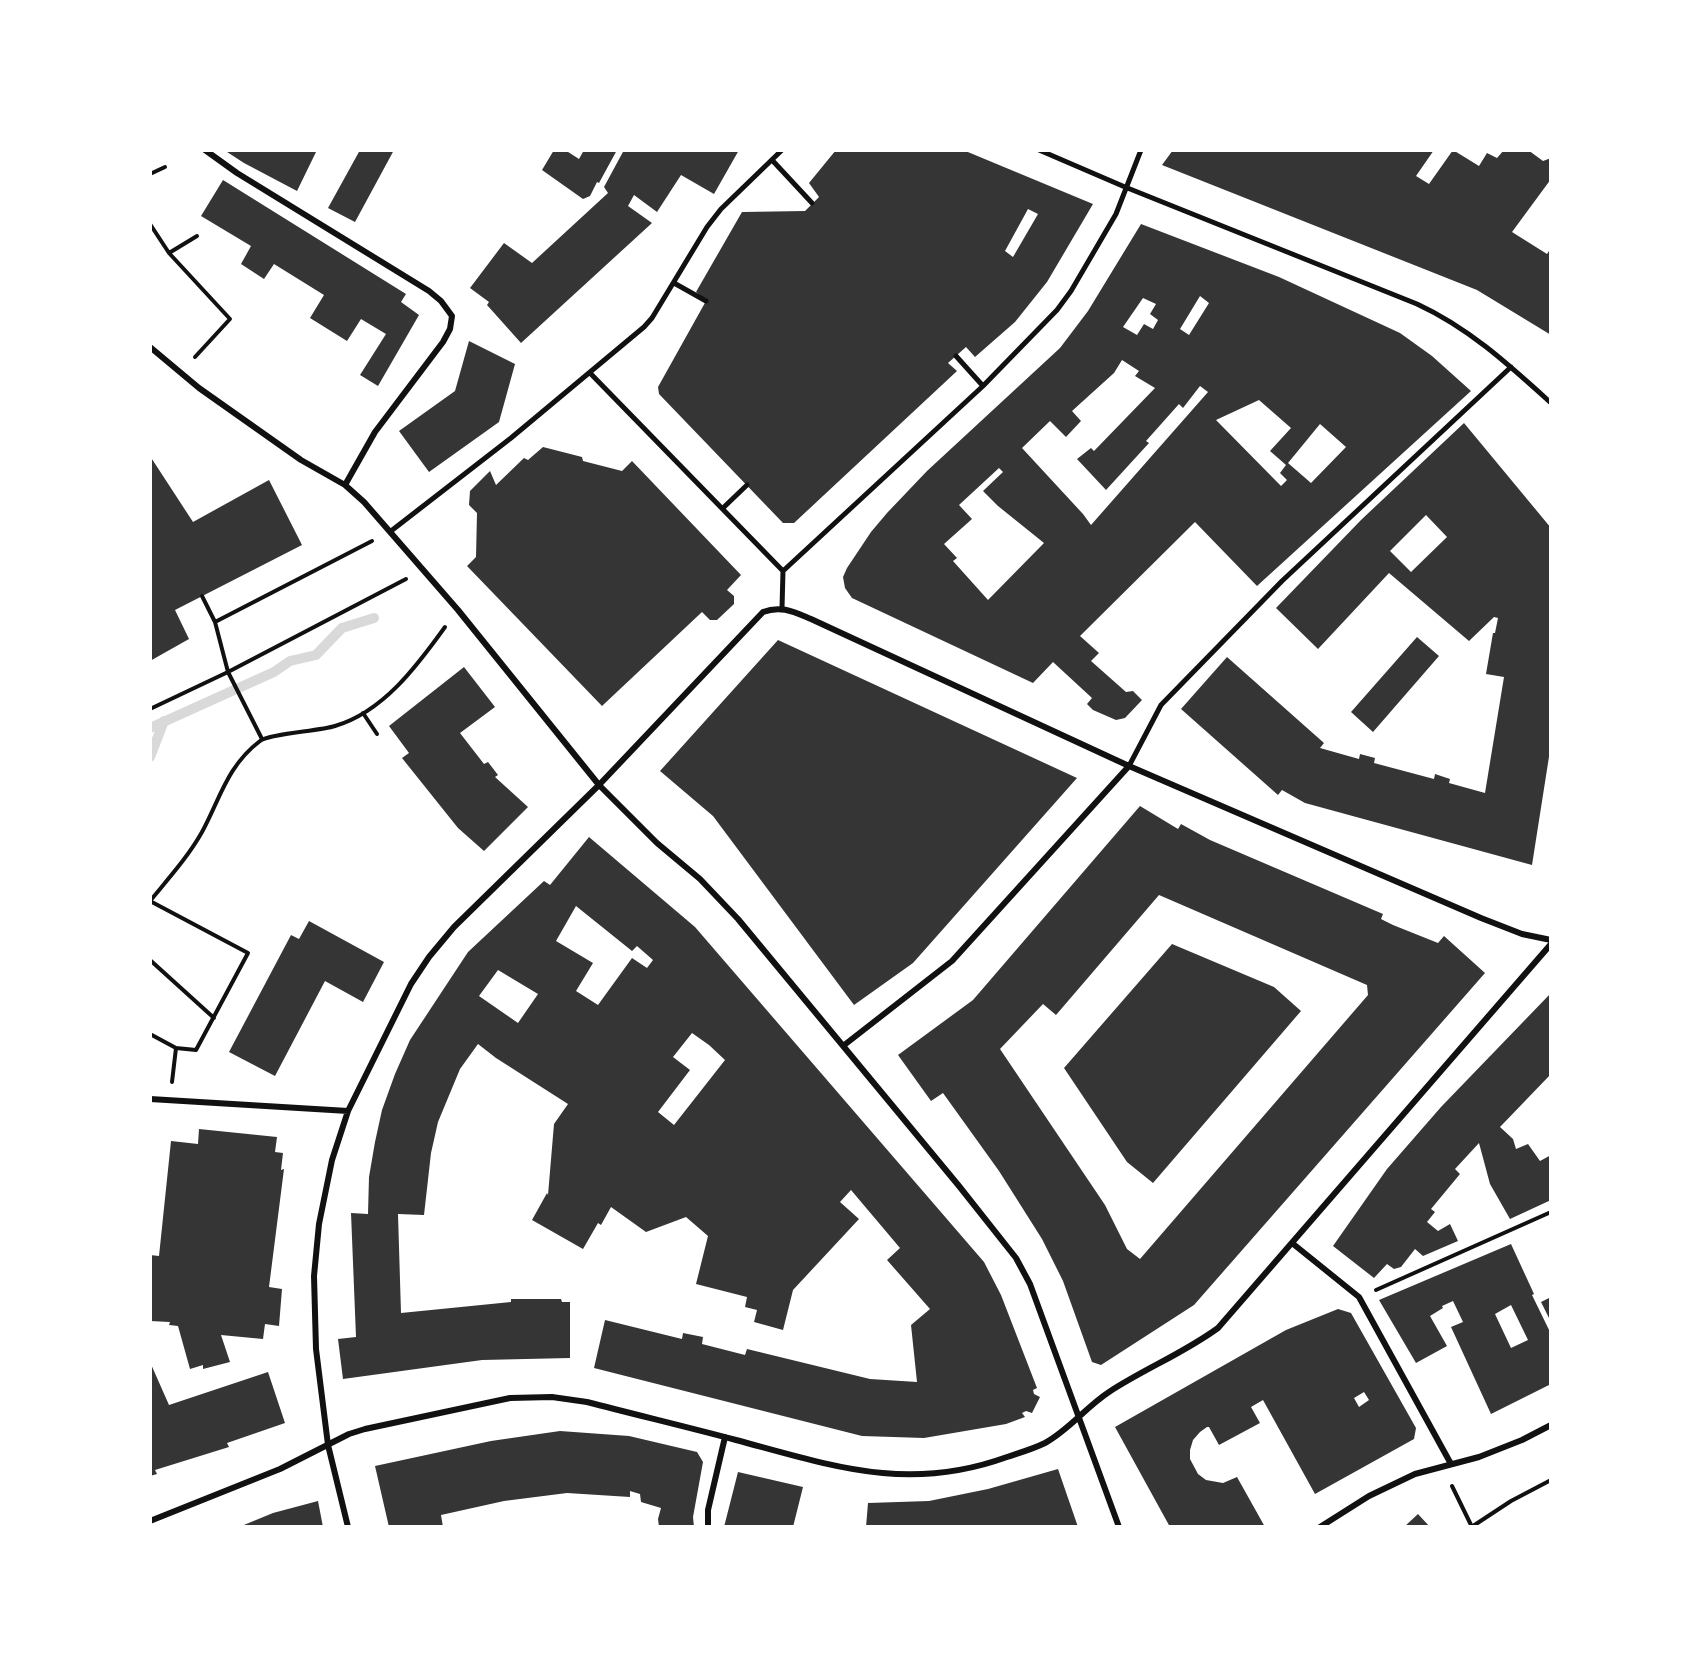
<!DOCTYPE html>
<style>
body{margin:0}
#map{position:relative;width:1701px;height:1677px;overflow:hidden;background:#fff;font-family:"Public Sans",sans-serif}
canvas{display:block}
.frame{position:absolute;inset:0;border:152px solid #fff;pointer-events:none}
</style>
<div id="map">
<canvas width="1701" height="1677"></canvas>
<div class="frame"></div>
</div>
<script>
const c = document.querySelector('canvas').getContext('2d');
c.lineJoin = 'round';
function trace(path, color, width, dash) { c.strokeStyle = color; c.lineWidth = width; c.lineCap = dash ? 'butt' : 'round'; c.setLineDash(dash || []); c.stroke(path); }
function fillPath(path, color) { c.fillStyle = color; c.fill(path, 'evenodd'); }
trace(new Path2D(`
 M150 728 274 672 290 661 316 655 342 628 374 618
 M150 757 164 721`), '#d9d9d9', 10);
fillPath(new Path2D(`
 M224 150H313L316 152 297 191 244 163Z
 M360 150H394L355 222 328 208Z
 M554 150H565L579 159 584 150H617L599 183 597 182 590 196 583 199 542 170Z
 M624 150H739L714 194 681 175 657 212 634 195 628 206 652 223 521 343 487 305 489 302 470 288 504 243 532 263 608 193 604 187Z
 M836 150H963L1093 204 1047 282 1015 322 975 357 966 347 948 363 957 371 794 523H783L659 394 658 387 706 301 696 292 742 212 805 211 819 197 809 183ZM1028 209 1038 214 1013 257 1005 251Z
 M1173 150H1434L1416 176 1429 184 1453 150 1479 166 1487 153 1497 158 1504 150H1528L1543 161 1551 158V179L1512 232 1547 254 1551 248V335L1477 290 1162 165Z
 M223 180 406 294 401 302 419 315 378 386 360 375 386 334 361 319 347 341 310 318 324 295 274 264 264 279 241 264 251 246 201 216Z
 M1141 224 1279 277 1400 333 1432 356 1471 391 1257 586 1195 522 1080 636 1099 653 1091 661 1126 692 1133 691 1142 700 1125 718 1116 720 1093 710 1087 704 1092 698 1053 662 1033 683 852 598 845 588 843 577 847 568 871 532 887 513 927 471 1060 348 1088 311ZM1200 296 1209 303 1189 335 1180 329ZM1143 298 1156 304 1150 314 1158 320 1153 329 1144 324 1137 335 1123 327ZM1122 360 1139 371 1135 376 1155 388 1094 451 1091 448 1077 459 1106 490 1149 443 1146 441 1179 404 1183 408 1200 386 1208 392 1091 525 1083 514 1022 448 1050 421 1066 437 1081 421 1072 411 1114 373ZM1259 400 1291 428 1270 451 1286 465 1280 473 1287 480 1281 486 1216 420ZM1320 424 1346 447 1311 483 1288 463ZM999 468 1003 472 983 491 998 506 1044 543 988 600 953 561 957 558 944 544 972 519 959 505Z
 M469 341 515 364 499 422 429 472 399 431 455 391Z
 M1464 423 1551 528V744L1532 865 1305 803 1282 790 1278 795 1181 709 1227 657 1324 743 1320 748 1359 759 1360 754 1375 758 1374 763 1434 779 1435 774 1450 779 1449 783 1485 793 1504 677 1486 674 1493 633H1495L1498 618 1494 617 1469 641 1389 573 1318 649 1276 608 1361 520ZM1426 515 1447 537 1411 572 1390 551Z
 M543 447 582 457 583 461 622 471 632 461 741 575 727 590 734 596V604L717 620H710L702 612 602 706 467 566 476 557 477 513 469 505 470 491 490 471 496 485 524 458 528 460Z
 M150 456 193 522 269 480 302 545 175 610 189 639 150 661Z
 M1417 637 1439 656 1373 732 1351 712Z
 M778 640 1077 778 913 963 854 1005 713 816 660 771Z
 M464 667 495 707 460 733 484 764 488 762 498 775 495 777 528 807 484 851 458 828 402 758 409 753 389 726Z
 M1140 806 1178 829 1181 824 1210 840 1383 914 1381 919 1393 925 1438 943 1444 936 1485 973 1194 1305 1101 1365 1092 1362 1063 1281 1042 1239 999 1171 943 1093 931 1101 898 1055 973 1000ZM1159 895 1367 985 1368 995 1140 1259 1127 1249 1105 1205 1000 1049 1043 1004 1056 1015Z
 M589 837 695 927 984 1262 1001 1295 1037 1388 1033 1390 1034 1394 1040 1397 1032 1413 1026 1411 1022 1413 1025 1417 1006 1424 924 1438 862 1436 594 1368 605 1320 682 1339 683 1333 703 1337 702 1344 745 1355 747 1349 870 1379 917 1382 911 1325 930 1309 887 1260 900 1248 851 1190 840 1202 859 1219 793 1290 783 1330 754 1322 757 1310 745 1307 747 1297 696 1284 708 1236 686 1217 646 1232 611 1207 601 1225 598 1223 583 1249 532 1220 547 1193 548 1195 554 1124 568 1104 496 1058 478 1044 460 1069 438 1122 431 1153 424 1215 398 1214 401 1313 511 1302V1299H561L562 1302H570V1358L482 1360 343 1379 338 1339 356 1337 351 1213 368 1214 369 1177 375 1142 382 1110 395 1074 410 1040 468 952 544 881 550 885ZM576 906 632 951 637 946 653 960 647 968 632 958 598 1005 576 991 593 963 556 941ZM498 970 538 994 518 1023 479 996ZM692 1033 709 1045 725 1060 674 1125 658 1112 690 1070 673 1057Z
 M309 921 384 962 363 1002 325 981 275 1076 229 1052 291 935 299 939Z
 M1172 944 1274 987 1301 1011 1153 1183 1127 1162 1064 1068Z
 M1551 993V1074L1500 1127 1513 1139 1516 1149 1528 1144 1540 1161 1551 1155V1200L1510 1219 1490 1184 1479 1143 1455 1169 1460 1174 1431 1209 1435 1212 1427 1222 1438 1231 1450 1224 1458 1241 1423 1256 1415 1249 1401 1267 1394 1269 1387 1264 1374 1278 1333 1246 1387 1169 1441 1107Z
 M199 1129 277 1137 275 1152 283 1153 281 1170 284 1169 269 1287 282 1289 279 1326 265 1324 263 1339 221 1335 230 1362 203 1369V1365L190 1369 178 1326 169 1325 170 1322 150 1321V1255L159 1256 171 1141 198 1144Z
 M1511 1244 1534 1294 1532 1295 1551 1334V1384L1491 1414 1451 1327 1463 1322 1453 1301 1442 1306 1443 1308 1430 1316 1447 1346 1416 1363 1379 1300ZM1511 1305 1528 1340 1511 1348 1495 1314Z
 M1551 1297V1322L1541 1302Z
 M1338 1309 1351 1313 1416 1428 1414 1439 1315 1494 1263 1400 1251 1407 1260 1423 1219 1445 1209 1427H1207L1200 1432 1193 1440 1190 1450V1459L1198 1474 1206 1480 1223 1483 1237 1477 1265 1527H1170L1115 1427 1286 1330ZM1364 1392 1369 1400 1359 1407 1354 1398Z
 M150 1362 169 1405 268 1372 285 1423 227 1443 229 1447 155 1470 157 1474 150 1476Z
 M560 1431 629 1436 697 1452 703 1462 693 1517 694 1527H659L658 1519 661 1508 641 1502 640 1494 630 1491V1497L567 1493 504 1501 441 1515 443 1527H389L375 1466 491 1441Z
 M1058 1469 1078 1527H866L868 1503 929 1501 988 1489Z
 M738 1472 803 1487 793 1527H724Z
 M318 1501 323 1527H239L273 1513Z
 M1418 1514 1430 1527H1404Z`), '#353535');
trace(new Path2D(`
 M150 174 165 167
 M150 224 169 253
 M195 357 230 319 169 253 197 236
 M202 596 215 622
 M150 709 228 672 406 579
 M363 713 377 734
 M262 739 228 672 215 622 372 541
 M150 901C168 879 188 857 202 832 220 799 227 766 260 741 268 734 320 731 335 726 383 712 417 666 445 627
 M150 901 248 953 196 1050 176 1048 172 1082
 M150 960 214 1018
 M150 1034 176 1048
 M1376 1290 1551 1212
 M1452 1486 1472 1527
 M1473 1526 1511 1501 1551 1480`), '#111', 4);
trace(new Path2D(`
 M1039 150 1125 187 1417 304C1469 328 1509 365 1551 403
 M772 160 812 203
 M674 283 706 301
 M956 356 983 386
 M590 373 783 571
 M723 508 747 485
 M391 531 511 438 644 327 652 318 707 227 721 209 782 150
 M783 571 983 386 1057 310 1071 291 1116 214 1141 150
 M782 608 783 571
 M1129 766 1161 705 1282 581 1511 367`), '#111', 5);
trace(new Path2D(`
 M205 150 237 173 429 291 441 301 452 316 450 329 443 342 375 432 345 485
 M150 347 199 388 301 460 345 485 364 502 458 610 599 785 657 843 700 879 738 919 959 1186 1016 1258 1030 1284 1119 1527
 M843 1046 952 961 1129 766
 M150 1099 348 1111
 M1292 1243 1359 1297 1451 1464
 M150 1521 280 1469 349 1434 365 1429 510 1398 552 1397 587 1402C637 1415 687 1427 736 1440 833 1466 908 1493 1007 1457 1019 1453 1033 1449 1045 1443 1069 1430 1086 1407 1109 1392 1144 1369 1184 1353 1218 1328L1551 944
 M348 1527 328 1445 316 1349 314 1276 319 1224 332 1160 348 1111 411 984 429 957 454 927 599 785 763 612C781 605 794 612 811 619L1129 766 1481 918 1522 934 1551 940
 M708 1527V1510L725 1437
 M1320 1527 1369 1496 1415 1474 1479 1457 1522 1440 1551 1425`), '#111', 6);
</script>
